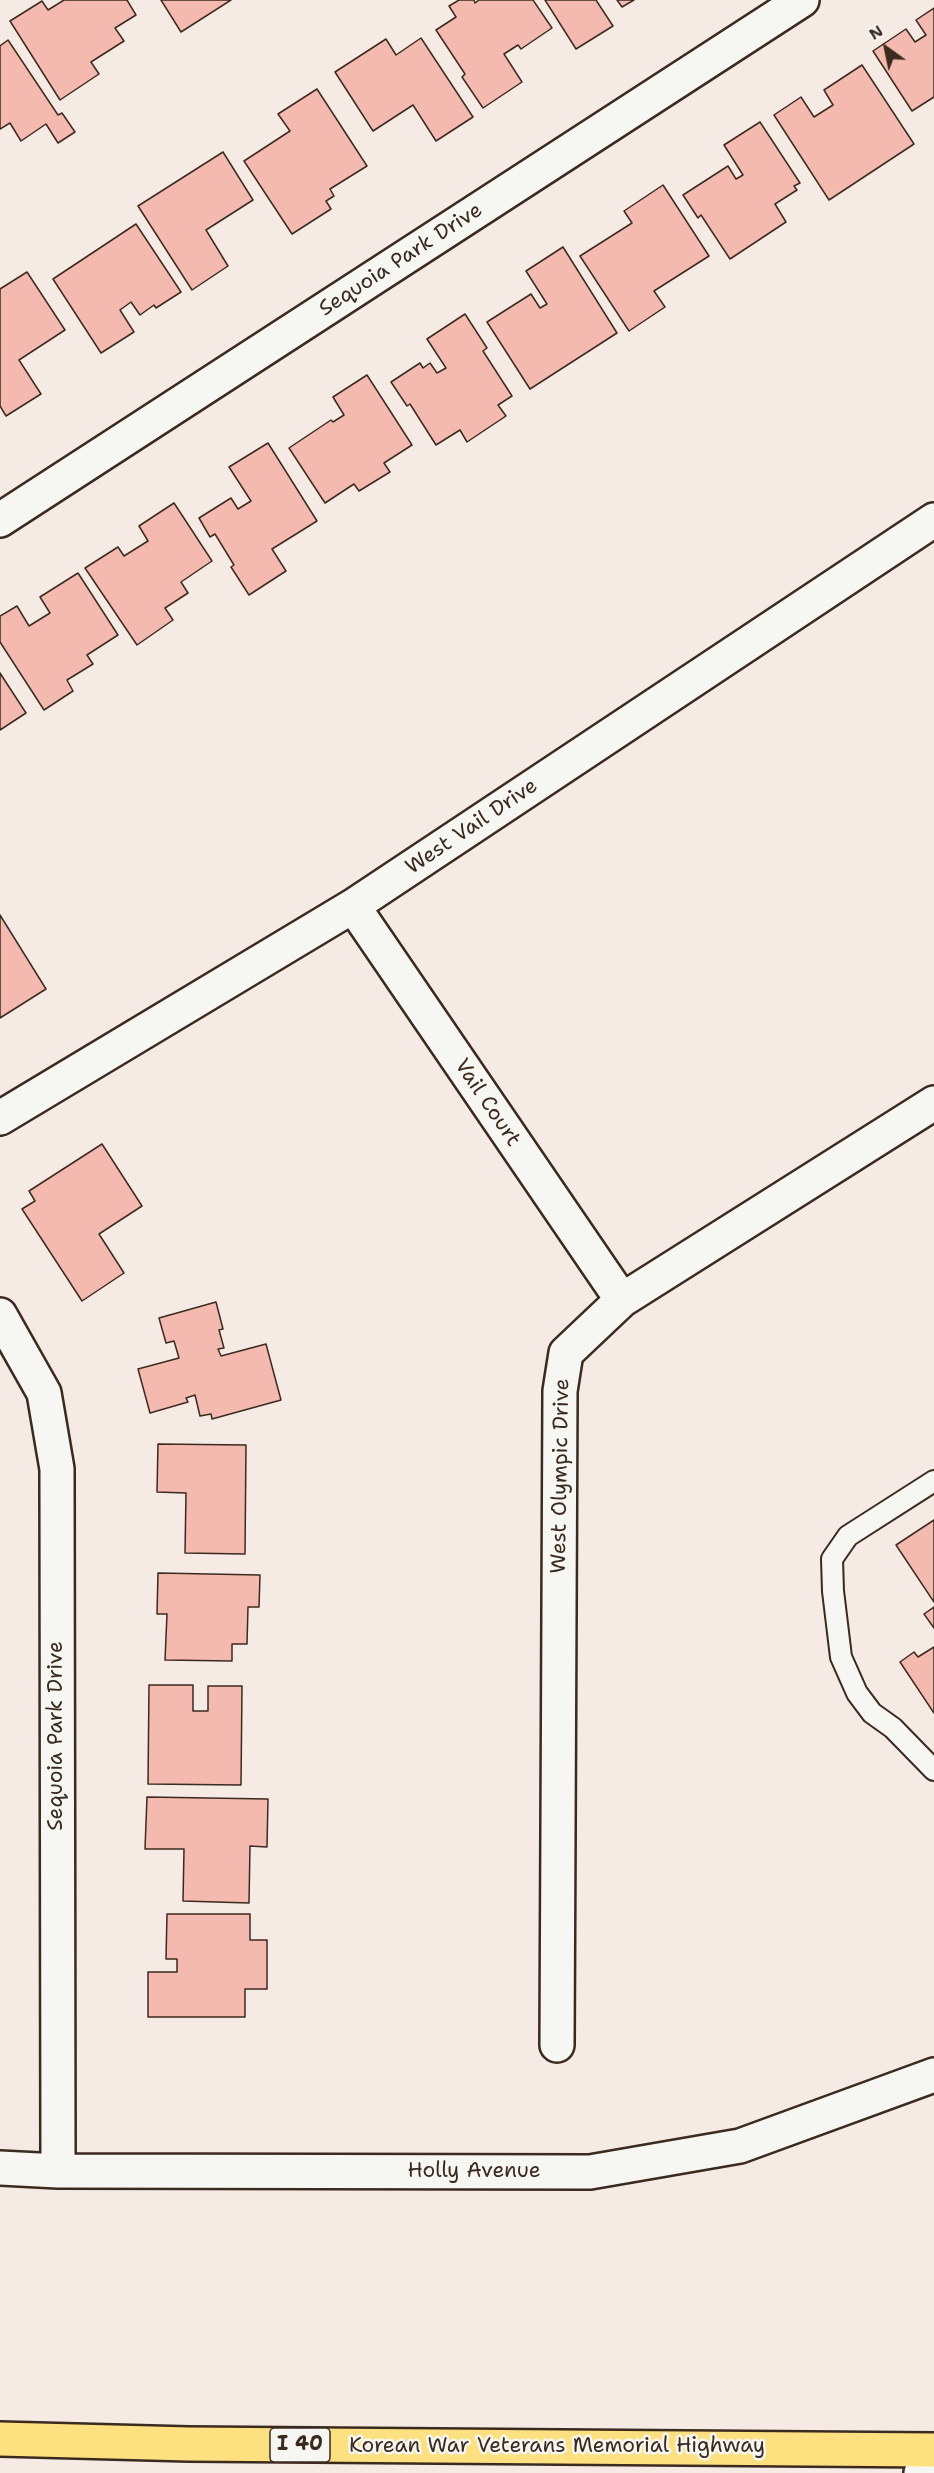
<!DOCTYPE html>
<style>
body{margin:0}
#map{position:relative;width:934px;height:2473px;overflow:hidden;background:#f6eae5;font-family:"Shantell Sans",sans-serif}
canvas{display:block}
.north{position:absolute;left:856px;top:18px;width:60px;height:60px;-webkit-text-stroke:4px #f6f6f2;paint-order:stroke;rotate:327deg;font-size:16px;font-weight:700;line-height:24px;text-align:center;color:#3b2a1e}
.north::after{content:'';display:block;margin:auto;width:21px;height:27px;background:#3b2a1e;clip-path:polygon(50% 0,100% 100%,50% 72%,0 100%)}
</style>
<div id="map">
<canvas width="934" height="2473"></canvas>
<div class="north">N</div>
</div>
<script>
const c = document.querySelector('canvas').getContext('2d');
c.lineJoin = 'round';
function fillPath(path, color) { c.fillStyle = color; c.fill(path, 'evenodd'); }
function trace(path, color, width, dash) { c.strokeStyle = color; c.lineWidth = width; c.lineCap = dash ? 'butt' : 'round'; c.setLineDash(dash || []); c.stroke(path); }
function label(font, color, halo, rows, align = 'center') {
  c.font = font + ' "Shantell Sans",sans-serif'; c.lineWidth = 5; c.setLineDash([]); c.textBaseline = 'middle'; c.strokeStyle = halo; c.fillStyle = color; for (const [text, x, y, turn = 0] of rows) {
    c.save(); c.translate(x, y); c.rotate((+turn || 0) * Math.PI / 180); c.textAlign = isNaN(turn) ? turn : align; if (halo) c.strokeText(text, 0, 0); c.fillText(text, 0, 0); c.restore();
  }
}
const building = new Path2D(`
 M64 0H127L136 15 115 28 124 41 91 62 99 74 60 100 10 21 42 1 48 10Z
 M161 0H231L181 32Z
 M459 0H474L475 3 479 0H533L552 28 521 49 518 45 504 54 522 82 483 108 462 77 465 74 436 30 456 17 449 6Z
 M545 0H596L613 26 576 49Z
 M617 0H634L622 7Z
 M934 8V97L912 111 873 51 906 29 915 42 926 35 916 20Z
 M421 38 473 117 436 141 413 105 373 131 335 72 386 39 396 55Z
 M8 40 58 115 62 113 75 132 58 143 46 124 21 141 10 123 0 129V46Z
 M862 65 914 144 829 200 774 115 801 97 814 117 833 105 824 90Z
 M317 89 367 166 330 189 334 196 326 201 331 209 292 234 244 161 290 131 278 114Z
 M760 122 800 183 794 186 797 190 775 204 786 222 730 259 701 215 698 218 683 195 728 166 736 179 743 175 724 145Z
 M223 152 253 200 206 230 228 266 192 290 138 206Z
 M663 185 709 256 654 291 665 307 629 331 580 256 632 223 624 211Z
 M136 224 181 292 156 308 154 305 140 315 131 302 120 310 134 332 101 353 53 279Z
 M563 247 617 333 530 389 487 322 531 294 540 308 547 304 526 271Z
 M27 272 65 330 19 360 41 394 6 416 0 406V289Z
 M465 314 487 348 483 351 512 396 498 405 506 416 467 442 460 430 436 445 410 404 407 406 391 382 420 363 423 368 430 363 437 373 446 368 427 339Z
 M367 375 412 445 384 463 390 472 359 491 354 484 325 503 289 448 331 420 333 422 344 415 333 397Z
 M268 443 317 521 272 549 286 571 249 595 231 567 234 565 215 534 210 537 199 518 231 498 238 509 251 501 229 467Z
 M174 503 212 561 181 582 188 593 165 608 173 620 137 645 85 568 118 547 124 556 148 541 139 526Z
 M78 573 118 635 87 655 93 664 67 680 73 691 44 710 0 642V616L17 606 29 626 50 613 40 597Z
 M0 673 26 713 0 730Z
 M0 915 46 989 0 1018Z
 M102 1144 142 1206 99 1234 124 1273 82 1301 22 1209 35 1201 29 1191Z
 M216 1302 223 1329 219 1330 224 1348 218 1349 221 1356 266 1344 281 1400 212 1419 211 1414 200 1416 195 1395 186 1398 188 1402 150 1413 138 1369 179 1358 174 1341 166 1343 159 1318Z
 M158 1444 246 1445 245 1554 185 1553 186 1493 157 1492Z
 M934 1520V1602L896 1545Z
 M158 1573 260 1575 259 1607H248L247 1644H232V1661L165 1660 167 1614H157Z
 M934 1607V1628L924 1614Z
 M934 1647V1713L900 1662 914 1652 918 1657Z
 M149 1685H193V1711H208V1686H242L241 1785 148 1784Z
 M147 1797 268 1799 267 1847 250 1846 249 1903 183 1901 184 1849H145Z
 M167 1914H250V1940H267V1989H245V2017H148V1972H177V1959H166Z`);
fillPath(building, '#f4baaf');
trace(building, '#3b2a1e', 1.5);
const service = new Path2D(`
 M934 1481 848 1536 832 1559 833 1591 841 1657 857 1693 872 1713 893 1728 934 1770`);
const minor = new Path2D(`
 M0 520 802 0
 M353 906 622 1300
 M0 1118 353 906 934 520
 M0 1315 44 1393 57 1469 58 2171
 M557 2045 560 1391 566 1353 622 1300 934 1103
 M0 2168 58 2171 590 2172 740 2146 934 2075`);
const secondary = new Path2D(`
 M921 2473 934 2464`);
const motorway = new Path2D(`
 M0 2439 189 2444 934 2450`);
trace(service, '#3b2a1e', 24);
trace(minor, '#3b2a1e', 38);
trace(secondary, '#3b2a1e', 38);
trace(motorway, '#3b2a1e', 38);
trace(service, '#f6f6f2', 20);
trace(minor, '#f6f6f2', 33);
trace(secondary, '#f6f6f2', 33);
trace(motorway, '#fde080', 33);
for (const [x, y, w] of [
 [300,2445,60]
]) { const box = new Path2D(); box.roundRect(x - w / 2, y - 17, w, 34, 4.5); c.fillStyle = '#f6f6f2'; c.fill(box); trace(box, '#3b2a1e', 1.5); }
label('bold 20px', '#3b2a1e', null, [
 ["I 40",300,2445]
]);
label('21px', '#3b2a1e', '#f6f6f2', [
 ["Sequoia Park Drive",401,260,-33],
 ["West Vail Drive",472,827,-34],
 ["Vail Court",487,1103,56],
 ["West Olympic Drive",561,1476,-89],
 ["Sequoia Park Drive",57,1736,-90],
 ["Holly Avenue",474,2172],
 ["Korean War Veterans Memorial Highway",557,2447]
]);
</script>
